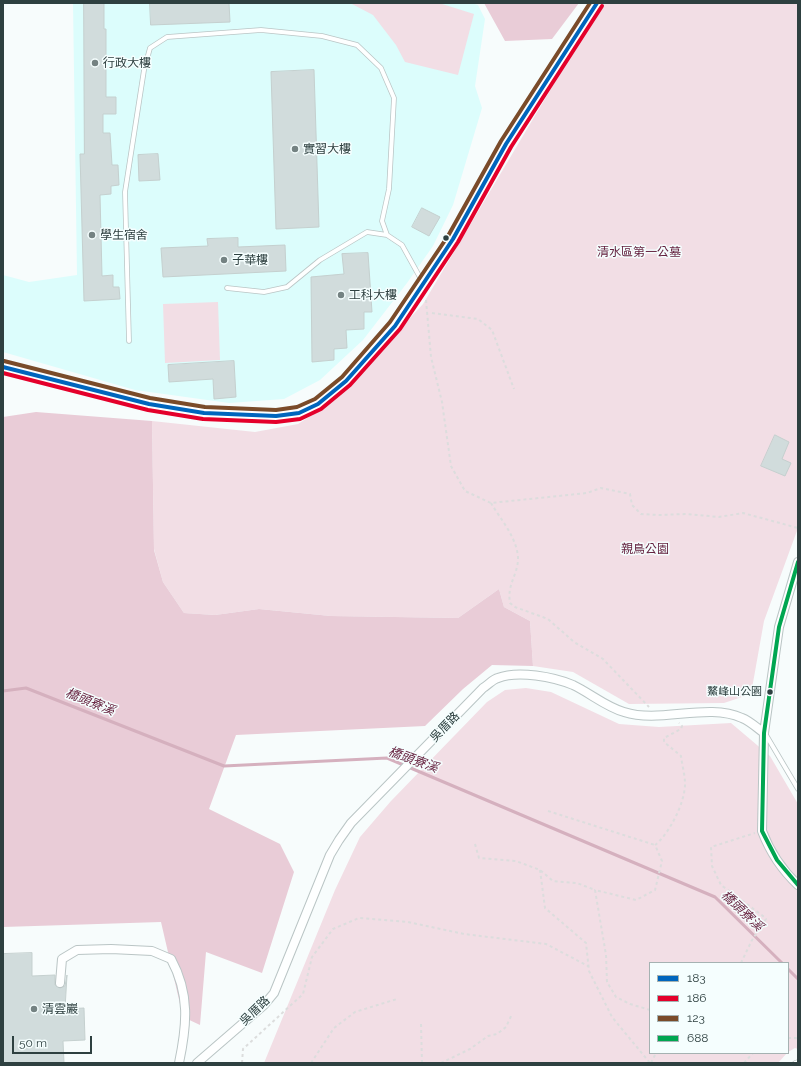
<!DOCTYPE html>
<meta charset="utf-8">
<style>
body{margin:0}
#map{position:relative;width:801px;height:1066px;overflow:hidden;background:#f7fcfc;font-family:Raleway,sans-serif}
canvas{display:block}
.frame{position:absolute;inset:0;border:4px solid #2e4040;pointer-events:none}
.legend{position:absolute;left:649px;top:962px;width:140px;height:92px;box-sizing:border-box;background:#f5fefe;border:1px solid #a5b2b2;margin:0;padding:5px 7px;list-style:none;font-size:12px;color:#2e4040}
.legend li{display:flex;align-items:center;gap:8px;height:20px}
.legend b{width:20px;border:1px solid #a5b2b2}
.scale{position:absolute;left:12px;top:1036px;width:80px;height:18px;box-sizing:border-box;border:2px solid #2e4040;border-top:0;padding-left:5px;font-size:12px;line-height:14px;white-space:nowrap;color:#2e4040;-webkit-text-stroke:3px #f5fefe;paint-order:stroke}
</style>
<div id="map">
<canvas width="801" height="1066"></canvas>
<div class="frame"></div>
<ul class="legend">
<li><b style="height:5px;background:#0065bd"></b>183</li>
<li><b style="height:5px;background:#e4002b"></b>186</li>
<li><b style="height:5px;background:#7a4b2a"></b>123</li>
<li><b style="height:5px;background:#00a651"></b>688</li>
</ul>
<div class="scale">50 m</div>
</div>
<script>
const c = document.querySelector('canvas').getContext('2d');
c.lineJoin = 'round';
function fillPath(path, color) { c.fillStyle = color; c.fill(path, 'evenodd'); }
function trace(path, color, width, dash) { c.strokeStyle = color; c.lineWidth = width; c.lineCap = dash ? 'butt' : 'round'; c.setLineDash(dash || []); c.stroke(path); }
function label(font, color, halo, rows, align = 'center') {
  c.font = font + ' Raleway,"Noto Sans TC",sans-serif'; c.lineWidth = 3; c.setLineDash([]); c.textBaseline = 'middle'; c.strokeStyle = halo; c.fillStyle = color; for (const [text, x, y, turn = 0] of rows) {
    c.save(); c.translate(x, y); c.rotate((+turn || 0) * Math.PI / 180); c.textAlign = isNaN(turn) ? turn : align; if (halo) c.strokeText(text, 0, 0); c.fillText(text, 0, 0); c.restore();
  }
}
fillPath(new Path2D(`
 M73 3H471L478 5 485 19 475 86 482 108 453 205 433 246 407 283 363 340 320 380 284 399 229 403 135 390 3 352V275L29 282 77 275Z`), '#dcfdfc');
fillPath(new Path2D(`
 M350 3H439L474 14 458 75 405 62 396 45 373 15Z
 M602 3H798V528L764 621 751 694 724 703 629 704 573 672 533 666 530 621 504 607 499 589 458 618 331 616 259 609 215 615 184 613 163 582 154 549 152 421 255 432 298 424 332 402 423 304Z
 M218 302 220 360 165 363 163 304Z
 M526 688 551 692 619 724 659 727 731 723 770 756 798 804V1049L795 1048 788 1052V963H650V1053H787L778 1063H264L335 890 360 837 391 801 487 702 505 690Z`), '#f2dee5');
fillPath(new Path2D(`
 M484 3H579L552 39 505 41Z
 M36 412 152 421 154 550 163 582 184 613 215 615 259 609 331 616 458 618 499 589 504 607 530 621 533 666 492 665 463 689 425 726 236 735 209 809 280 844 294 872 262 973 206 952 200 1025 183 1017 161 922 3 927V417Z`), '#e9ccd7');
trace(new Path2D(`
 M3 691 26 688 224 766 387 758 715 897 782 963
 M788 969 798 979`), '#d5b0be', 3);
const building = new Path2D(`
 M84 3H104V29H106V97H116V114H103V133H110L112 165H118L119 185 111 186V194L100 195 102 276 113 275V287H119L120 299 84 301 80 154H84Z
 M150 3H229L230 22 151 25Z
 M314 70 319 227 276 229 271 72Z
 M158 154 160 180 139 181 138 155Z
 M422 208 440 217 429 236 412 227Z
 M238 238V247L285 245 286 271 163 277 161 248 208 246 207 239Z
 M368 253 372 312H364V329L346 330 347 348 334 349V360L312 362 311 277 344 274 342 254Z
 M234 361 236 397 214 399 213 379 169 382 168 365Z
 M775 435 789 442 782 459 791 463 785 476 761 466Z
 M32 953V976L55 975V985L60 988 65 986 67 975 65 1009 84 1008 85 1040 63 1041 64 1063H3V954Z`);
fillPath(building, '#d1dcdc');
trace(building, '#c5d0cf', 1);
const service = new Path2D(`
 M227 288 264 292 287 287 320 260 367 232 387 235
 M129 341 125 192 144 70 150 48 167 37 261 30 322 36 357 45 381 68 394 98 389 189 382 221 387 235 402 245 422 281
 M766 735 798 789
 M795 1063 798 1062`);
const minor = new Path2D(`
 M798 562 779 627 764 733 762 831C770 852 782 870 798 885
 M60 983 62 959 77 950 111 949 152 951 171 959C190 994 187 1025 179 1063
 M197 1063 264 1005 274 993 330 855 339 840 351 823 483 688C488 685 493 679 498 678 518 670 554 677 573 685 590 693 606 707 624 712 661 724 707 702 742 718 750 721 757 728 764 733`);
const primary = new Path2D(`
 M3 367 149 404 204 413 276 416 299 413 318 404 346 381 395 326 453 239 506 144 597 3`);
trace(service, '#bac5c5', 5.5);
trace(minor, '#bac5c5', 10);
trace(primary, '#bac5c5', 14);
trace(new Path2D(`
 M426 300 431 357 442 402 451 466 465 491 491 503 587 493 601 488 630 494 632 505 641 514 659 515 687 514 719 517 743 513 798 528
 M432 313 478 319 492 330 514 389
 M491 503C501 520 519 540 518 561 516 578 507 585 510 603L515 607 548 619 574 642 603 659 649 707
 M548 811 655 845
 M475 844 479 858 516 861 540 870 553 881 577 883 595 890
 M655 845C669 834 685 803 685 784 685 775 682 765 681 756L664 742V738L681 729 682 726 679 723
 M540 870 545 908 586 943 589 971 612 1017 650 1063
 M741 963 752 940 766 919 763 916 721 885 712 866 711 847 755 833
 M650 1010 630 1004 616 997 607 982 606 955 595 890 636 900 655 890 662 861 655 845
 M421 1024 422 1063
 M788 1038H796L798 1040
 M242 1063 243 1049 303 994 312 957 333 929 359 918 408 922 464 934 546 944 588 966
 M311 1063 334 1028 355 1012 397 999
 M441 1063 470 1049 488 1036 497 1034 506 1027 512 1014
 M651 1063 656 1053
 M744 1063 753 1053`), '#dcdddd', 2, [3, 3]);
trace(service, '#feffff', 4);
trace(minor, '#feffff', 8);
trace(primary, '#feffff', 13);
trace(new Path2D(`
 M3 367 149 404 204 413 276 416 299 413 318 404 346 381 395 326 453 239 506 144 597 3`), '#0065bd', 4);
trace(new Path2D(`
 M3 373 148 410 203 419 276 422 300 419 321 409 350 385 400 329 458 242 511 147 602 6`), '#e4002b', 4);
trace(new Path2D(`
 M4 361 150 398 205 407 276 410 297 407 315 399 342 377 390 322 448 236 501 141 590 3`), '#7a4b2a', 4);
trace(new Path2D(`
 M798 562 779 627 764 733 762 831 777 860 798 885`), '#00a651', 4);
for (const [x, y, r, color] of [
 [95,63,4,"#748282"],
 [295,149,4,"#748282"],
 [92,235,4,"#748282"],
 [446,238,3.5,"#2e4040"],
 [224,260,4,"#748282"],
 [341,295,4,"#748282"],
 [770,692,3.5,"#2e4040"],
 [34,1009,4,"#748282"]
]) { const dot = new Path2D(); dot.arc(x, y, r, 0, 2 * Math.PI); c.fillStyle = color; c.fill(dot); trace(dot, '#f5fefe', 1.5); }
label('11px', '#2e4040', '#f5fefe', [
 ["鰲峰山公園",762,692]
], 'right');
label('12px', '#2e4040', '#f5fefe', [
 ["行政大樓",103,63],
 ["實習大樓",303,149],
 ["學生宿舍",100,235],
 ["子華樓",232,260],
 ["工科大樓",349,295],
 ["清雲巖",42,1009]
], 'left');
label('12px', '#63203e', '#f5fefe', [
 ["清水區第一公墓",639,252],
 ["親鳥公園",645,549]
]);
label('12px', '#2e4040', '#f5fefe', [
 ["吳厝路",445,727,-46],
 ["吳厝路",255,1011,-44]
]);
label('italic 13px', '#692643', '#f5fefe', [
 ["橋頭寮溪",90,702,22],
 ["橋頭寮溪",413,760,20],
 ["橋頭寮溪",742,911,44]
]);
</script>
